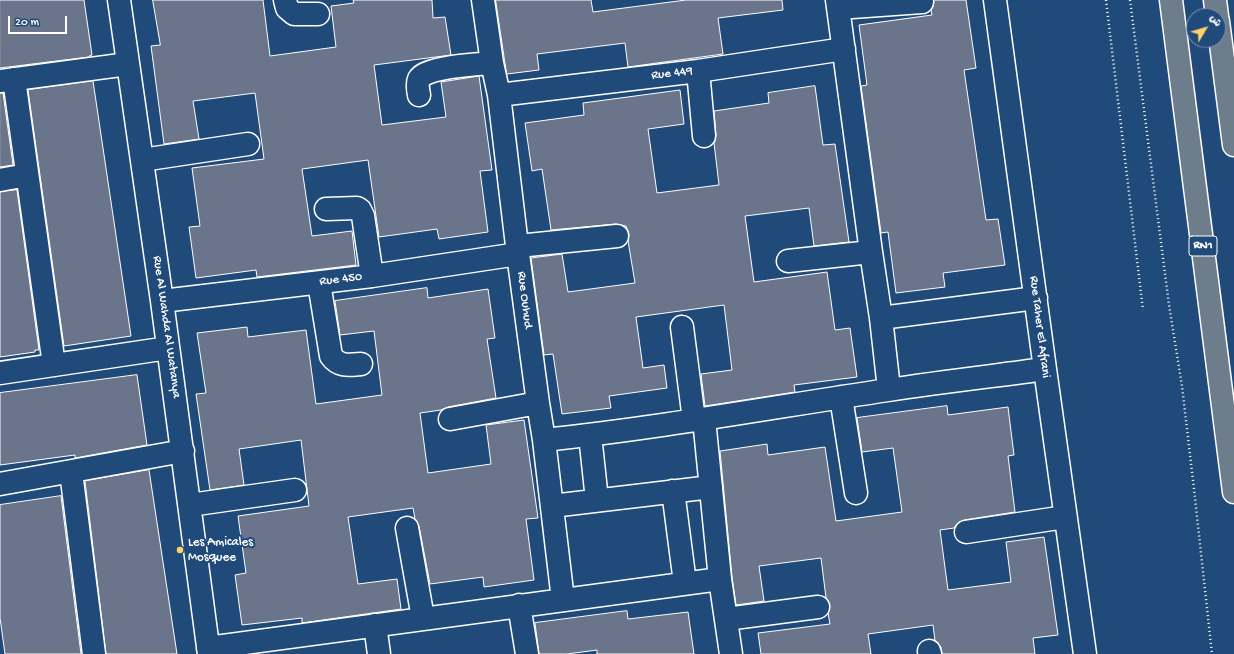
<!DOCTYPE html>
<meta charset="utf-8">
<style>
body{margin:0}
#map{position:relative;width:1234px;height:654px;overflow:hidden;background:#1f4a7a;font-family:"Gochi Hand","Playpen Sans Arabic",sans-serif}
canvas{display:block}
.north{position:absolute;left:1186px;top:8px;width:40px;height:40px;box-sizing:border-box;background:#1f4a7a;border:1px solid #7992af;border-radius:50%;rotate:52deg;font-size:11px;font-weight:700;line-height:16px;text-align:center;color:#fff}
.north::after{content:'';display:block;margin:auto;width:14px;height:18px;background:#ffd166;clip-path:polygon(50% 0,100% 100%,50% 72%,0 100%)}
.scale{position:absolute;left:8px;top:16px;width:59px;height:18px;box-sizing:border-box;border:2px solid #fff;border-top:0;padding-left:5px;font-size:12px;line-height:14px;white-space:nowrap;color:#fff;-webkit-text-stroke:3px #1f4a7a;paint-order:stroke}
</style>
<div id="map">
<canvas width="1234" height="654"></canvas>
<div class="north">ش</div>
<div class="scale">20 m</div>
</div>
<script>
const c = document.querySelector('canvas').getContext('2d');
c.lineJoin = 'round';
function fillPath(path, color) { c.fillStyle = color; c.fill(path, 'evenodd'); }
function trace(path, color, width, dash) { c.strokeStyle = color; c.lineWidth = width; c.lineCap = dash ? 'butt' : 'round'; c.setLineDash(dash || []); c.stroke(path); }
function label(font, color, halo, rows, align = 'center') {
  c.font = font + ' "Gochi Hand",sans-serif'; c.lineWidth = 4; c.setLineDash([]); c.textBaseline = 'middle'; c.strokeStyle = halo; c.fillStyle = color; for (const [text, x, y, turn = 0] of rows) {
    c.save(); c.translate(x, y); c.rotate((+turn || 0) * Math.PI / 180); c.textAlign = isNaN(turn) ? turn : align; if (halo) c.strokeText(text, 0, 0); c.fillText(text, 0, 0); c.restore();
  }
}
const building = new Path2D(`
 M0 0H84L92 55 89 56V57L0 68Z
 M153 0H263L270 56 336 47 331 6 354 3 353 0H432L433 18 445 17 451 55 374 65 382 125 446 117 441 82 479 76 492 170 480 171 488 232 439 239 437 229 379 237 368 160 302 169 312 236 352 231 356 265 257 277 256 270 196 278 189 227 200 226 192 168 264 159 255 93 193 101 199 139 164 144 151 46 160 45Z
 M496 0H591L593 12 686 0H782L783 10 718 18 723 54 628 67 625 43 537 54 539 70 507 74Z
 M934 0H966L976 68 964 70 986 220 998 219 1005 265 943 273 945 287 896 293 888 232 881 233 861 86 867 85 859 25 932 15 931 10 933 7Z
 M93 81 131 336 64 346 28 90Z
 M815 86 823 145 835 144 849 242 814 246 809 208 745 216 754 282 827 272 835 330 850 328 857 377 794 385 795 392 705 406 701 374 732 370 724 305 636 317 643 368 664 365 667 388 609 396 611 408 562 414 553 354 544 355 531 258 562 254 568 292 635 283 628 241 629 234 626 226 616 224 551 230 542 169 532 171 525 123 584 115 583 103 680 90 684 124 648 129 657 193 719 185 714 143 715 141 716 135 714 111 769 103 768 93Z
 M0 93H3L13 165 0 167Z
 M17 190 39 350H35V352L0 357V192Z
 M427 288 428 298 488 289 495 338 487 339 496 398 448 407 441 410 420 413 428 473 491 464 486 425 524 420 538 518 526 519 534 580 484 587 483 577 430 584 419 526 415 519 413 508 348 517 358 584 397 579 401 609 302 623V618L242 625 235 575 246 573 238 516 309 506 301 440 239 449 244 485 210 490 196 394 206 393 197 333 247 327 248 337 306 330 316 404 382 395 374 331 340 335 335 301Z
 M137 375 147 445 75 458V455L0 465V393Z
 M947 406 948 415 1008 407 1014 455 1008 456 1015 512 964 520 958 523 954 528 940 530 948 590 1011 582 1006 542 1044 537 1058 635 1033 638 1035 654H942L941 647 935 641 933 625 868 634 871 654H761L758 633 830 624 828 613 830 605 826 598 821 558 759 566 764 601 736 605 732 577 720 451 767 444 768 455 825 447 836 521 902 512 893 448 862 452 857 418Z
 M149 470 177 654H106L85 481Z
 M61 496 81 654H5L0 618V505Z
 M627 611 628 619 688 612 694 654H597V650L567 654H539L535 623Z`);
fillPath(building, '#6a748a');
trace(building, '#fff', 1);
const minor = new Path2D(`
 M119 0 162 301 209 654
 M285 0 287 8 294 14H318
 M483 0 492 63 499 95 518 254 538 403 544 440 563 600
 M837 0 871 252 881 318 889 389
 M995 0 1045 369 1085 654
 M838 8 922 2
 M698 71 704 136
 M14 79 54 365
 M0 81 128 64
 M419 95C418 90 417 83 419 79 425 67 478 64 492 63
 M499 95 698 71 844 49
 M142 160 248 144
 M0 180 27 175
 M326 209 357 208 360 210 363 216 372 276
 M518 246 617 236
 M788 261 871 252
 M319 283 331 356C339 367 349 365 361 364
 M162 301 372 276 518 254
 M881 318 1036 298
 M682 327 694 420
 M0 373 168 348
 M841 397 856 493
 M450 419 538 403
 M704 419 720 579 731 654
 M590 435 597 500
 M544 440C659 428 774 407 888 390 940 382 993 376 1045 369
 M71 472 94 654
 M0 484 183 451
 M673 491 685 583
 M190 505 295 490
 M552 506 711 487
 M407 528 423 618
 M966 532 1065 517
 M519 605 527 654
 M726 619 818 607
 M375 625 379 654
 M208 648 720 579
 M929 651 930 654`);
const highway = new Path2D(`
 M1171 0 1234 492
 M1215 0 1217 16
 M1218 21 1234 145`);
trace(minor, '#fff', 25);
trace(highway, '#fff', 25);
trace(new Path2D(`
 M1106 0 1143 310
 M1130 0 1169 305 1182 386 1194 489 1212 654`), '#fff', 2.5, [1, 3]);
trace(minor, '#1f4a7a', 22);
trace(highway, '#6d7d8c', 22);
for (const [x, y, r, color] of [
 [180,550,4,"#ffd166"]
]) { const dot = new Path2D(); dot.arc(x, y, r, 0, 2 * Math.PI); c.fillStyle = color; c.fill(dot); trace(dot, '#1f4a7a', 1.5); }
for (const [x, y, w] of [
 [1203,246,28]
]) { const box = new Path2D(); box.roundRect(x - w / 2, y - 10, w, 20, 3); c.fillStyle = '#1f4a7a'; c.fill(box); trace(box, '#fff', 1); }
label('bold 12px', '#fff', null, [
 ["RN1",1203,246]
]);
label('13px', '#fff', '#1f4a7a', [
 ["Rue 449",672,74,-7],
 ["Rue 450",341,280,-7],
 ["Rue Ouhud",524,300,83],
 ["Rue Al Wahda Al Watanya",166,327,82],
 ["Rue Taher El Afrani",1039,327,83]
]);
label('13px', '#fff', '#1f4a7a', [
 ["Les Amicales",188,543],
 ["Mosquee",188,558]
], 'left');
</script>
